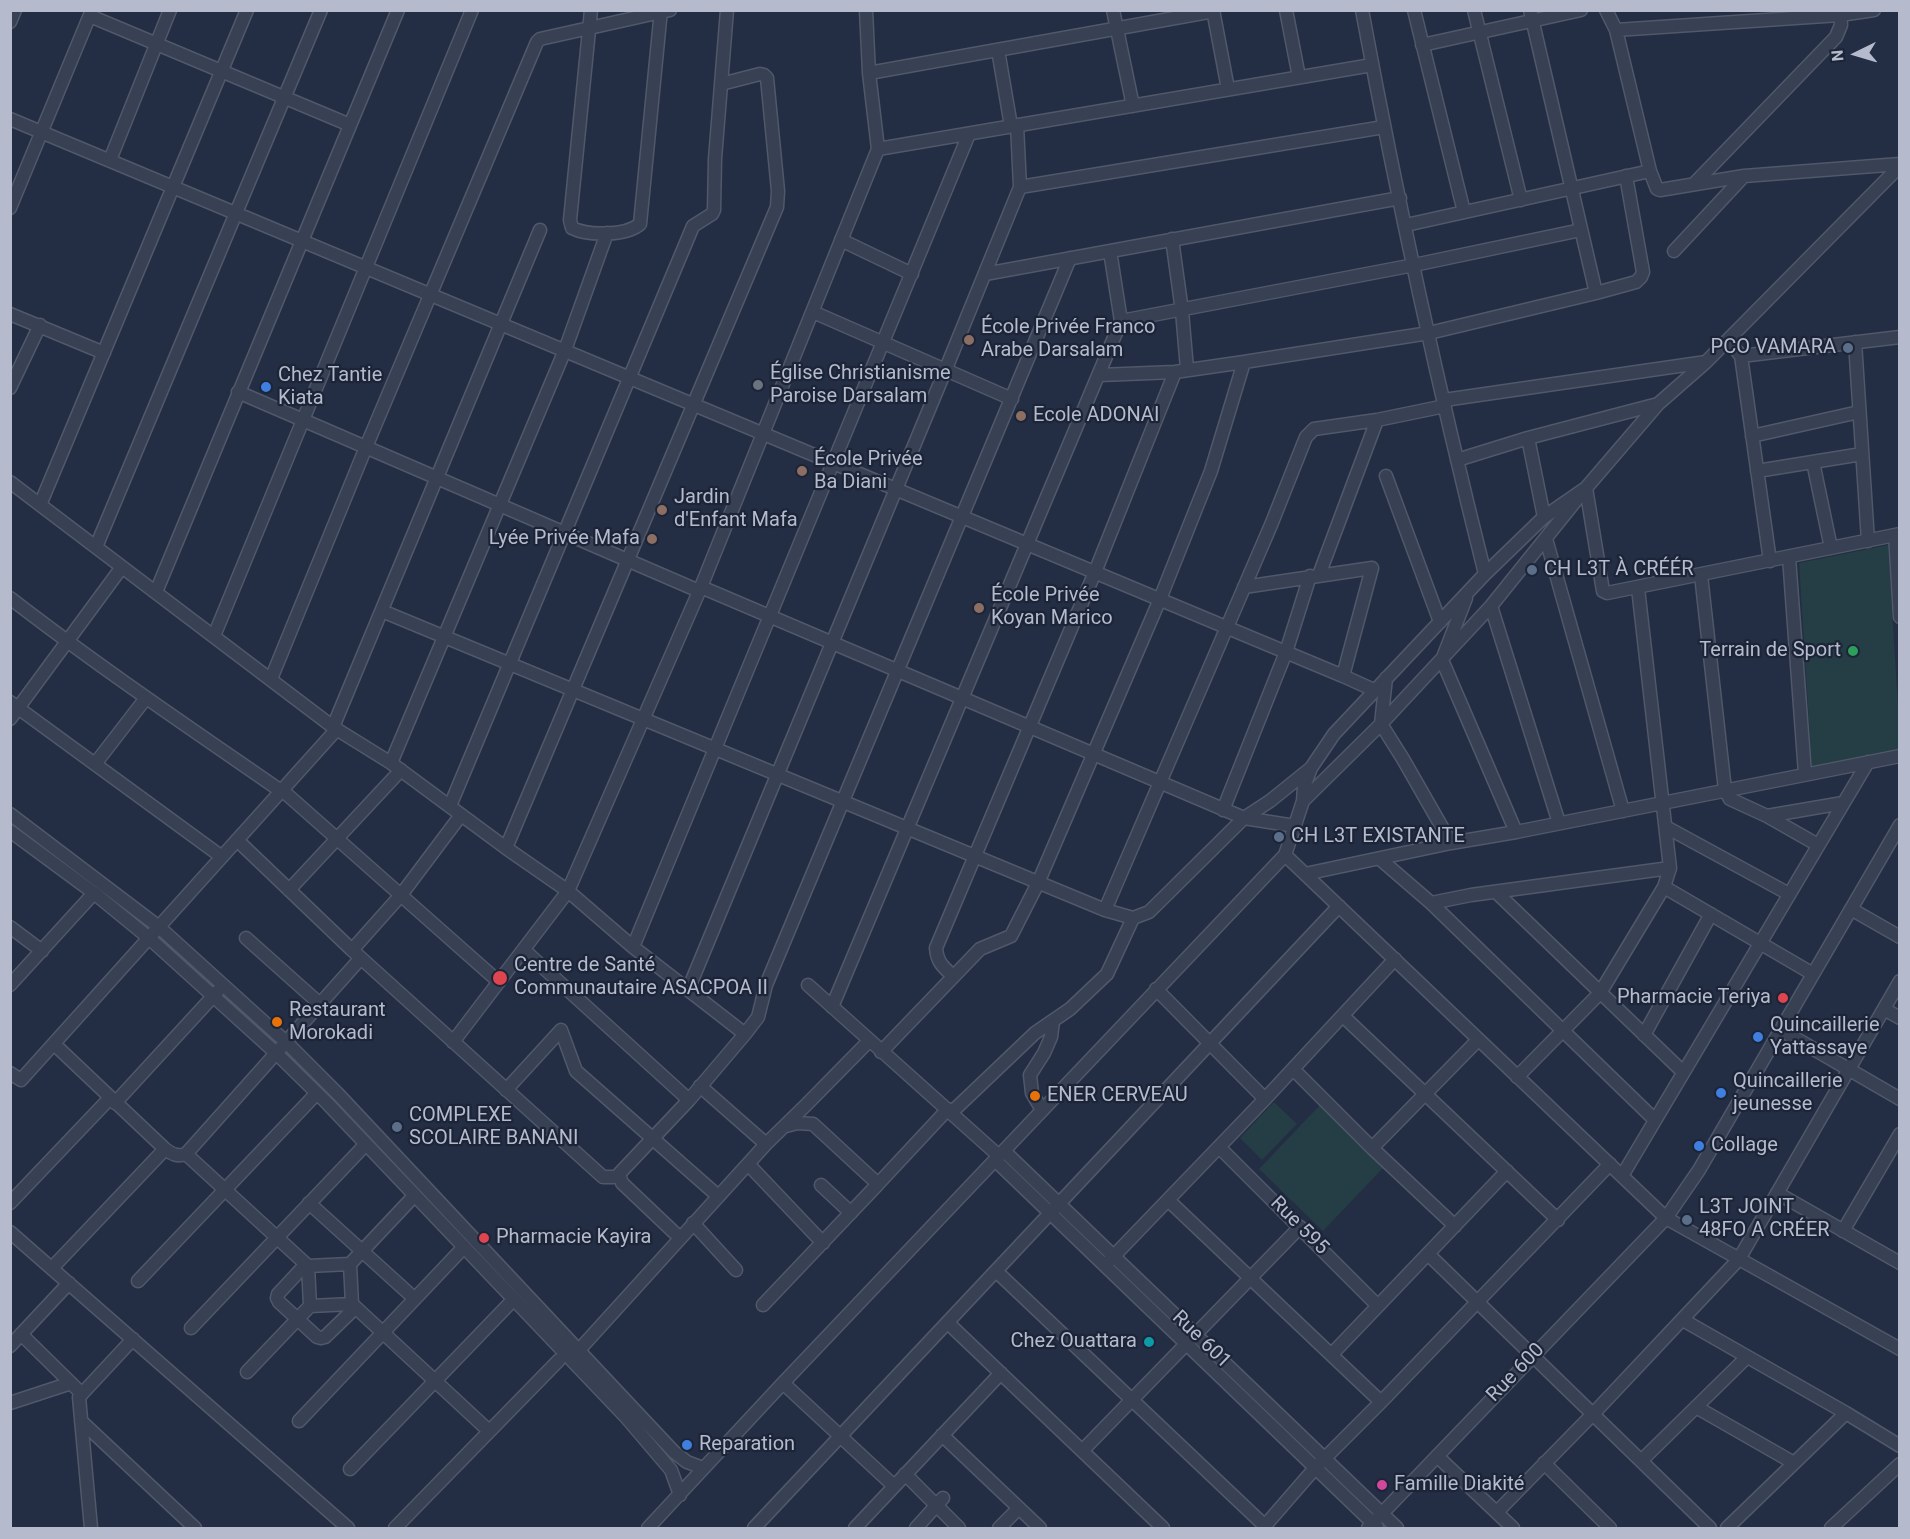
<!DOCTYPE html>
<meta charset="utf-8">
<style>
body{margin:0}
#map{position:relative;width:1910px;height:1539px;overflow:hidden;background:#232d43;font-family:Roboto,sans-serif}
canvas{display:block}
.frame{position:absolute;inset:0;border:12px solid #b5bbcd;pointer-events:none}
.north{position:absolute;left:1826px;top:24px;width:60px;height:60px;-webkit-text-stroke:4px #1c2538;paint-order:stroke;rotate:265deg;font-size:16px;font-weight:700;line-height:24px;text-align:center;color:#b5bbcd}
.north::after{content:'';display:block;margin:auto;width:21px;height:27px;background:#b5bbcd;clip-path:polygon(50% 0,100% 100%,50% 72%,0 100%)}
</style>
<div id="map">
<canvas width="1910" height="1539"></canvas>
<div class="frame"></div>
<div class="north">N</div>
</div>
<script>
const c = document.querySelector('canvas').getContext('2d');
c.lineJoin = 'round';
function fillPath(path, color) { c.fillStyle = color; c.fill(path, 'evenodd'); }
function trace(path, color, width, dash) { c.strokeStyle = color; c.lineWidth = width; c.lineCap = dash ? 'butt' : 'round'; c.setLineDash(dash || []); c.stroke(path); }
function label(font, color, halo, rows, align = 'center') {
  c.font = font + ' Roboto,sans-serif'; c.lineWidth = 4.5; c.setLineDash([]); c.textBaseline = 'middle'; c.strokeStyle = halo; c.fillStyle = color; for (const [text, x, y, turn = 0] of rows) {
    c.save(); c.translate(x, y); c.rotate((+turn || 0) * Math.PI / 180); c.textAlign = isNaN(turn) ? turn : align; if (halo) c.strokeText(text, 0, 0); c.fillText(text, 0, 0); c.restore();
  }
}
fillPath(new Path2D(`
 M1888 545 1899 721V750L1812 770 1799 563Z
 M1274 1102 1297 1124 1262 1160 1240 1138Z
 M1320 1105 1384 1167 1323 1231 1259 1169Z`), '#253d44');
const minor = new Path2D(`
 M591 10 570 220 572 228C588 236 626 236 640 224L661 10
 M1113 10 1133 106
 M1213 10 1228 89
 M1286 10 1299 77
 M1362 10C1397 199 1438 387 1485 574
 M1414 10 1464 212
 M1474 10 1521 200
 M1530 10 1596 293
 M1606 10 1616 30 1650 171 1657 189 1660 190 1744 176 1900 164
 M90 16 350 125
 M10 22 15 10
 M1616 30 1840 15 1874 10
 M1422 45 1581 10
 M998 50 1011 126
 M869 73 1214 11
 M10 119 1343 676 1374 690
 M878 149 1372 65
 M110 160 170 10
 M1694 184 1836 37 1841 25 1840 10
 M1020 187 1384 127
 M10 208 92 10
 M1406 225 1650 171
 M1172 239 1182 311 1187 369
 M841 240 912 274
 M1674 251 1744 176
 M985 274 1400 198
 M813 312 1012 399
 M10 314 104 353
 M1121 321 1414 265 1581 230
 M1728 340 1741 356 1770 561
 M1855 342 1868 541
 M1741 356 1900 337
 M1100 375 1175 372 1244 362
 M10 388 40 325
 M238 392 699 591
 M1444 400 1706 362
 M1752 436 1859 412
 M1528 438 1544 517
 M1457 460 1528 438 1658 404
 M1813 462 1831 548
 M1757 471 1862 454
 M1386 476 1440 622
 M10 482 333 727 391 763 506 848 568 891 633 947 745 1034 758 1017 766 985 1070 258
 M40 505 247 10
 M1895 535 1900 617
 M1546 539 1623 811
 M96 547 321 10
 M1789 557 1805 774
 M1319 575 1377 420
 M1701 575 1725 790 1730 799 1767 816 1818 845
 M701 587 1244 818 1295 826
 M1244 587 1372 568 1343 676
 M156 592 398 10
 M10 598C98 666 190 728 281 791
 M1466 598 1442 660 1516 832
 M1491 606 1559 823
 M382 611 1105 910 1133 918 1149 912 1244 818 1270 801 1311 768
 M214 636 472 10
 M1386 678 1381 724 1403 759 1451 843
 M271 679 366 447 537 42 540 39 670 10
 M10 702 222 857
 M10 719 122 567
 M333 727 540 230
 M391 763 565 350 607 233
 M95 764 146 698
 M282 790 499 982
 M1303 801 1304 787 1311 768 1334 734 1485 574 1544 517 1586 488 1603 591 1607 593 1900 534
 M450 806 693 226 712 214 714 210 715 159 727 10
 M1223 810 1286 652 1310 576
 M10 814 159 927 286 1042 337 1093 674 1452 687 1462 703 1468
 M1767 816 1843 803
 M1666 827 1789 894
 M10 831 94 893 149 938 276 1053 327 1103 625 1416 671 1470 680 1495
 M237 840 352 950 603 1177H619
 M506 848 777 207 778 191 767 78 764 75 760 74 721 84
 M1285 855 1666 1218 1900 1349
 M1380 859 1431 903 1655 1120
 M1305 874 1451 843 1516 832 1900 756
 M1664 887 1813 974
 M289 890 401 770
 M1496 892 1683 1072
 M1431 903 1471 895 1670 868
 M1851 909 1900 937
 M1105 910 1271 525 1306 437 1314 429 1377 420 1445 406
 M10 927 42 951
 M246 938 320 1004
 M633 947 969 134
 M352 950 401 895 461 815
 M524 950 689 1100
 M953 976C943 967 937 962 936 948L1095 572 1175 372
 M10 985 94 893
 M808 985 999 1156
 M1156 989 1265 1099
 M688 990 945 371 1020 187 1017 125
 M832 1007 1121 321 1110 251
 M1884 1009 1900 1018
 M1343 1016 1558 1220
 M1781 1030 1900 1099
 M1644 1035 1711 914
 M453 1042 568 891 701 587 878 149 869 73 866 10
 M54 1044 165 1149C172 1154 177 1157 186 1154L361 958
 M881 1052 980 949 1011 936 1038 883 1160 599 1211 471 1244 362 1429 333 1596 293 1636 282 1641 277 1643 272 1626 176
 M1293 1069 1372 1148 1455 1226
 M10 1073 21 1080 337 729
 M1517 1077 1600 993 1664 887 1670 868 1638 588
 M700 1086 766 1144
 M506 1090 561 1030 576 1071 718 1196
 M115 1103 218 991
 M1042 1110 1032 1093 1030 1075 1044 1053 1051 1037 1053 1021
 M952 1112 1035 1033 1070 1009 1107 974 1133 918
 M786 1126 797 1123 813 1124 878 1184 948 1109
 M1219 1147 1378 1306
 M1372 1148 1478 1040
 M1004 1151 1397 1528
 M186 1154 308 1266 350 1264 352 1304 310 1306 308 1266
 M995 1160 1377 1527
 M748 1164 823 1243
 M1622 1176 1868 762
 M821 1185 851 1213
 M1777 1193 1900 1263
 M1168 1200 1381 1402
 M10 1203 110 1098
 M309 1203 415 1299
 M693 1223 736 1270
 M1843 1231 1900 1134
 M10 1232 348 1528
 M680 1238 622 1183 619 1174 689 1100 745 1034
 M1428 1254 1710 1528
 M1109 1261 1265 1099 1395 959
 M306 1264 278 1294 277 1298 279 1302 317 1337 321 1338 325 1337 355 1308
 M350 1264 415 1195
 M52 1268 165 1149
 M996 1271 1265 1526
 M138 1281 317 1093
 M352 1304 489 1431
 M763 1305 878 1184
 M1683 1320 1846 1413 1900 1446
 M948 1323 1163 1528
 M191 1328 366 1144
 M21 1334 82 1394
 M10 1346 69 1283
 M579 1350 766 1144 806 1105 869 1041
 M1332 1354 1507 1171
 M247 1372 310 1306
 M783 1383 894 1486
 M10 1403 71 1383
 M1696 1407 1794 1463
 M81 1421 195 1528
 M299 1421 464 1247
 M942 1435 1040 1528
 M1083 1450 1300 1227
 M1437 1456 1513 1528
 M1641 1461 1747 1357
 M1544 1463 1610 1528
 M350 1469 514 1299
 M905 1474 959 1528
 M1497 1512 1593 1414 1739 1259 1900 981
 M91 1528 79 1397 133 1339
 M395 1528 559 1360
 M648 1528 783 1383 1285 855 1303 801 1381 724 1491 606 1586 488 1658 404 1706 362 1900 166
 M754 1528 1339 906
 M855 1528 1001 1373
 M916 1528 943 1498
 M999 1528 1019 1508
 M1263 1528 1316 1467 1381 1402 1610 1164
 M1368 1528 1666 1218 1699 1170 1900 825
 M1727 1528 1846 1413
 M1831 1528 1900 1464`);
trace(minor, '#50586a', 15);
trace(minor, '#384053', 12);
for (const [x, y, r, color] of [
 [969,340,6,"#8d6e63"],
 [1848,348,6,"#5c6f8a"],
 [758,385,6,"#6b7280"],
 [266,387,6,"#3f7fe0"],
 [1021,416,6,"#8d6e63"],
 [802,471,6,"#8d6e63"],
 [662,510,6,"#8d6e63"],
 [652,539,6,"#8d6e63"],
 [1532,570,6,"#5c6f8a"],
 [979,608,6,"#8d6e63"],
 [1853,651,6,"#2e9e5b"],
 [1279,837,6,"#5c6f8a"],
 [500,978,8,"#e0444e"],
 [1783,998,6,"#e0444e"],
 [277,1022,6,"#e8710a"],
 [1758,1037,6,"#3f7fe0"],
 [1721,1093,6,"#3f7fe0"],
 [1035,1096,6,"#e8710a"],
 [397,1127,6,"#5c6f8a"],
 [1699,1146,6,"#3f7fe0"],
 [1687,1220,6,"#5c6f8a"],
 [484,1238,6,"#e0444e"],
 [1149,1342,6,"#0f9aa8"],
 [687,1445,6,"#3f7fe0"],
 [1382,1485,6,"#d1479c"]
]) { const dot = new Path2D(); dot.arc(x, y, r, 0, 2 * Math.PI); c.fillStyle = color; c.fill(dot); trace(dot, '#1c2538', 2); }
label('20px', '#b5bbcd', '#1c2538', [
 ["École Privée Franco",981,328],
 ["Arabe Darsalam",981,351],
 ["PCO VAMARA",1836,348,"right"],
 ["Église Christianisme",770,374],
 ["Paroise Darsalam",770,397],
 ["Chez Tantie",278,376],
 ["Kiata",278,399],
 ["Ecole ADONAI",1033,416],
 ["École Privée",814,460],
 ["Ba Diani",814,483],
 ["Jardin",674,498],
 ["d'Enfant Mafa",674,521],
 ["Lyée Privée Mafa",640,539,"right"],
 ["CH L3T À CRÉÉR",1544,570],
 ["École Privée",991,596],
 ["Koyan Marico",991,619],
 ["Terrain de Sport",1841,651,"right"],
 ["CH L3T EXISTANTE",1291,837],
 ["Centre de Santé",514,966],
 ["Communautaire ASACPOA II",514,989],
 ["Pharmacie Teriya",1771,998,"right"],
 ["Restaurant",289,1011],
 ["Morokadi",289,1034],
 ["Quincaillerie",1770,1026],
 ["Yattassaye",1770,1049],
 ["Quincaillerie",1733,1082],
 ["jeunesse",1733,1105],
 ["ENER CERVEAU",1047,1096],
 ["COMPLEXE",409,1116],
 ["SCOLAIRE BANANI",409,1139],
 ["Collage",1711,1146],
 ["L3T JOINT",1699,1208],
 ["48FO A CRÉER",1699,1231],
 ["Pharmacie Kayira",496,1238],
 ["Chez Ouattara",1137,1342,"right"],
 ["Reparation",699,1445],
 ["Famille Diakité",1394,1485]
], 'left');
label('20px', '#b5bbcd', '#1c2538', [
 ["Rue 595",1299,1226,45],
 ["Rue 601",1201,1340,44],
 ["Rue 600",1516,1373,-46]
]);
</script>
